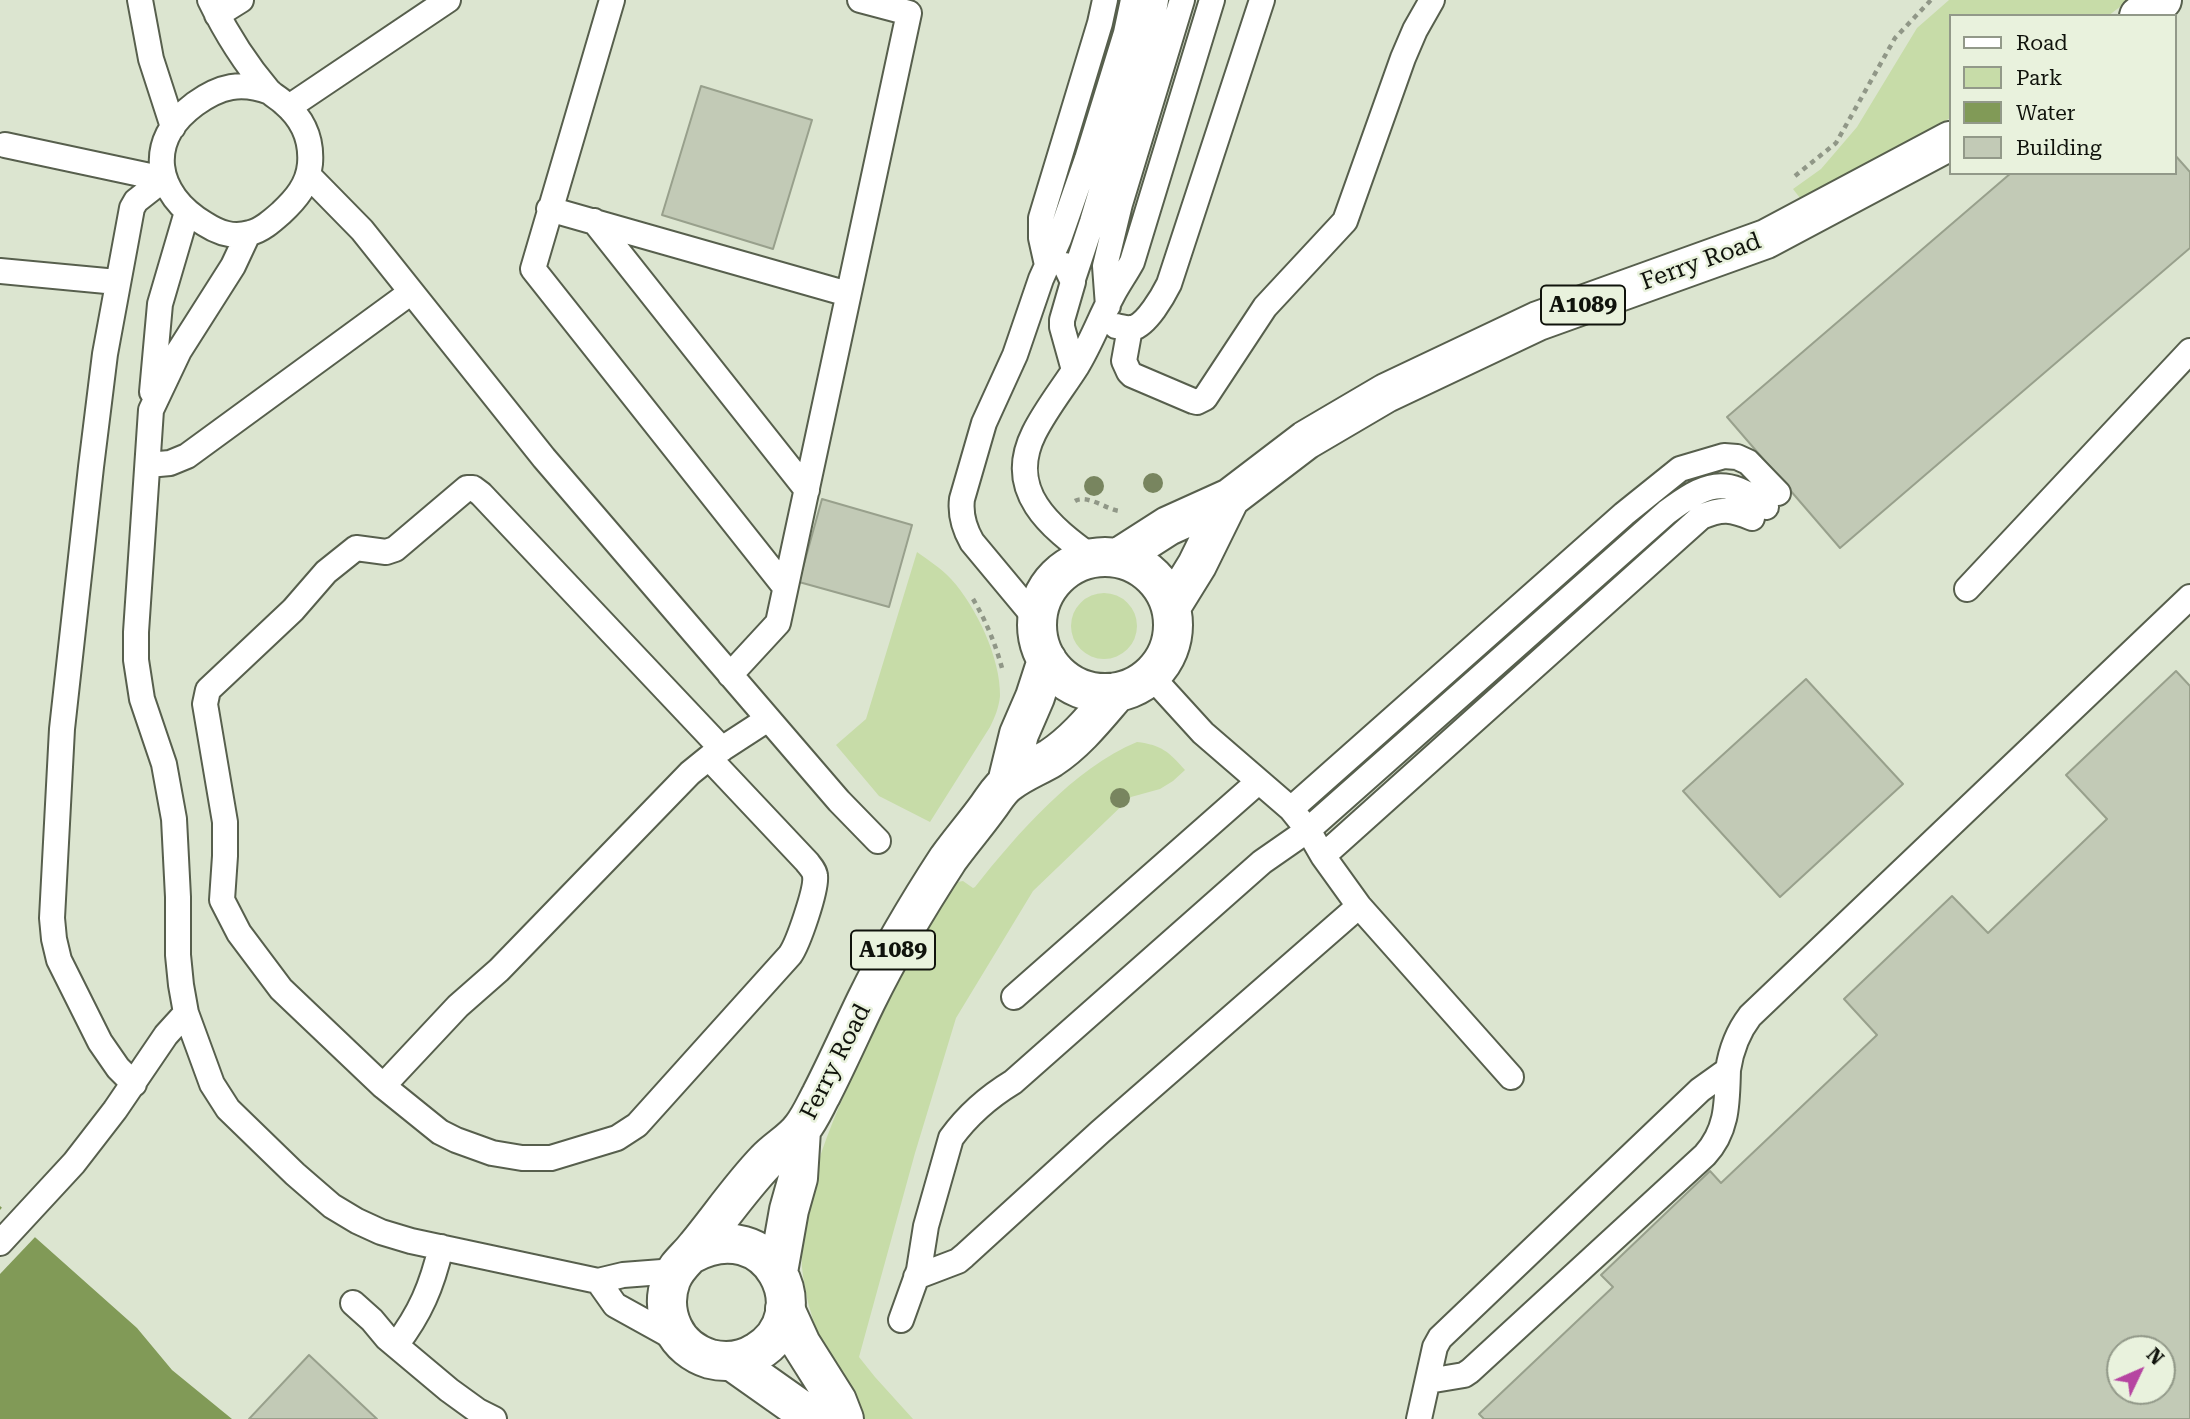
<!DOCTYPE html>
<style>
body{margin:0}
#map{position:relative;width:2190px;height:1419px;overflow:hidden;background:#dce5d0;font-family:"Roboto Serif",serif}
canvas{display:block}
.legend{position:absolute;left:1949px;top:14px;width:228px;height:161px;box-sizing:border-box;background:#e9f2dd;border:2px solid #929989;margin:0;padding:9px 12px;list-style:none;font-size:21px;color:#10130c}
.legend li{display:flex;align-items:center;gap:14px;height:35px}
.legend b{width:35px;border:2px solid #929989}
.north{position:absolute;left:2106px;top:1335px;width:70px;height:70px;box-sizing:border-box;background:#e9f2dd;border:2px solid #929989;border-radius:50%;rotate:46deg;font-size:19px;font-weight:700;line-height:28px;text-align:center;color:#10130c}
.north::after{content:'';display:block;margin:auto;width:24px;height:32px;background:#b645a1;clip-path:polygon(50% 0,100% 100%,50% 72%,0 100%)}
</style>
<div id="map">
<canvas width="2190" height="1419"></canvas>
<ul class="legend">
<li><b style="height:9px;background:#fff"></b>Road</li>
<li><b style="height:19px;background:#c7dca8"></b>Park</li>
<li><b style="height:19px;background:#819a57"></b>Water</li>
<li><b style="height:19px;background:#c2cab6"></b>Building</li>
</ul>
<div class="north">N</div>
</div>
<script>
const c = document.querySelector('canvas').getContext('2d');
c.lineJoin = 'round';
function fillPath(path, color) { c.fillStyle = color; c.fill(path, 'evenodd'); }
function trace(path, color, width, dash) { c.strokeStyle = color; c.lineWidth = width; c.lineCap = dash ? 'butt' : 'round'; c.setLineDash(dash || []); c.stroke(path); }
function label(font, color, halo, rows, align = 'center') {
  c.font = font + ' "Roboto Serif",serif'; c.lineWidth = 5; c.setLineDash([]); c.textBaseline = 'middle'; c.strokeStyle = halo; c.fillStyle = color; for (const [text, x, y, turn = 0] of rows) {
    c.save(); c.translate(x, y); c.rotate((+turn || 0) * Math.PI / 180); c.textAlign = isNaN(turn) ? turn : align; if (halo) c.strokeText(text, 0, 0); c.fillText(text, 0, 0); c.restore();
  }
}
fillPath(new Path2D(`
 M1949 0H2129L2108 16H1950V118L1927 133 1800 198 1793 189 1821 169 1857 127 1917 28Z
 M917 552C928 560 941 568 951 579 976 606 1001 659 1000 696 999 707 995 717 990 727L930 822 879 796 836 745 866 719Z
 M1071 626a33 33 0 1 1 66 0a33 33 0 1 1-66 0Z
 M1137 742C1162 745 1169 752 1185 770L1173 781 1160 789 1131 797 1033 891 956 1018 915 1153 859 1357 875 1377 913 1419H863C833 1375 807 1321 802 1267 797 1201 831 1123 858 1064 871 1036 882 1008 896 982 915 947 936 914 958 882L963 881 973 888 975 887C1017 834 1074 768 1137 742Z`), '#c7dca8');
fillPath(new Path2D(`
 M0 1206 137 1328 172 1370 232 1419H0Z`), '#819a57');
fillPath(new Path2D(`
 M4 1205 37 1235 0 1274V1210Z`), '#dce5d0');
const building = new Path2D(`
 M701 86 812 120 773 249 662 215Z
 M2174 154 2190 172V248L1840 548 1727 417 2011 173H2174Z
 M822 499 912 525 889 607 799 582Z
 M2176 671 2190 686V1419H1484L1479 1414 1613 1287 1601 1275 1710 1171 1721 1183 1877 1035 1844 999 1952 896 1988 933 2107 819 2066 775ZM2120 1349H2162V1391H2120Z
 M1806 679 1903 784 1780 897 1683 791Z
 M309 1355 377 1419H249Z`);
fillPath(building, '#c2cab6');
trace(building, '#98a08c', 2);
const service = new Path2D(`
 M140 0 151 59 173 127
 M210 0C225 31 245 63 268 90 272 95 279 98 284 103 303 119 312 139 310 164 308 185 296 199 281 213 272 221 262 230 250 233 233 238 219 233 205 224 154 194 145 141 195 104 220 86 241 81 270 92
 M612 0 533 269 785 587
 M217 15 241 0
 M289 107 448 0
 M5 145 164 179
 M308 175 362 230 544 458 839 801 878 841
 M549 209 848 294
 M594 221 807 490
 M248 234 233 266 179 351 151 410 136 632V660L142 699 164 764 174 819 178 897V955L181 985 186 1013 212 1084 228 1109 295 1174 332 1206 357 1221 381 1232 411 1241 598 1281 623 1275 675 1271
 M1047 265 1041 238V218L1100 23 1105 0
 M1065 265 1073 282 1062 320V327L1074 370
 M0 271 117 282
 M1073 279 1092 222 1153 17 1156 0
 M1108 306 1105 266 1120 204 1182 0
 M1116 326C1121 327 1128 329 1133 328 1147 324 1163 296 1169 284L1262 0
 M1130 328 1124 361 1129 372 1132 375 1193 401 1197 402 1205 398 1265 307 1345 221 1403 58 1415 30 1432 0
 M152 392 160 304 187 212
 M148 465 170 463 187 456 410 293
 M1093 558C1050 527 1005 491 1034 433 1046 409 1063 388 1077 366 1091 343 1100 318 1113 294 1119 283 1126 273 1132 262L1212 0
 M1967 589 2190 351
 M1037 620 972 542C964 528 960 515 962 499L984 423 1015 355 1041 279 1059 239 1087 159 1126 33 1133 0
 M730 675 778 623 909 13 860 0
 M1151 676 1203 733 1291 809 1308 830 1323 856 1359 906 1511 1077
 M709 758 807 862C810 866 815 871 815 876 817 889 798 944 790 955L637 1125 617 1138 551 1158H522L492 1153 456 1140 440 1132 383 1086 281 989 239 933 222 900 225 856V822L205 704 208 690 293 610 326 572 356 548 386 552 395 549 467 488H473L481 494 722 749
 M1291 809 1624 514 1680 469 1724 456 1737 457 1748 462 1778 493
 M1323 856 1701 517C1722 508 1731 509 1752 518
 M1014 997 1258 782
 M134 1084 118 1068 100 1042 59 960 54 939 52 918 62 729 91 467 105 354 132 208 136 201 164 179
 M383 1086 458 1006 499 970 690 773 711 756 768 719
 M0 1243 74 1163 115 1110 166 1035 186 1013
 M916 1277 958 1261 964 1256 1100 1132 1359 906
 M598 1281 615 1305 680 1341
 M353 1303 372 1320 387 1338 449 1390 478 1411 494 1419
 M901 1320 919 1270 926 1226 951 1138C967 1116 990 1096 1013 1082L1262 862 1308 830 1667 512C1705 484 1725 474 1766 507
 M396 1345C420 1314 432 1286 441 1247
 M1428 1381 1464 1375 1470 1371 1705 1155C1728 1130 1727 1102 1728 1070
 M1419 1419 1435 1347 1440 1338 1700 1090 1728 1070C1731 1050 1737 1033 1750 1016L2190 597`);
const tertiary = new Path2D(`
 M785 1309 801 1344 837 1401 844 1419
 M732 1361 814 1419`);
const trunk = new Path2D(`
 M2139 16 2162 0
 M1037 625a68 68 0 1 1 136 0a68 68 0 1 1-136 0Z
 M1118 558 1168 526 1230 498 1306 440 1386 393 1538 321 1766 239 1950 141
 M1171 607 1197 565 1230 498
 M1007 783 1019 734 1035 697 1047 660
 M691 1254C769 1211 821 1314 757 1352 743 1361 726 1363 710 1359 694 1354 680 1343 673 1328 666 1313 665 1296 671 1280 676 1266 688 1258 697 1246 720 1218 741 1187 766 1161 777 1149 793 1141 802 1128 810 1118 815 1106 821 1095 837 1064 851 1032 866 1001 890 952 918 905 948 859 961 841 975 825 988 807 994 799 1000 788 1009 782 1022 772 1038 766 1051 758 1077 741 1097 715 1117 692
 M778 1272 789 1210 798 1178 801 1130`);
trace(service, '#575f4d', 28);
trace(tertiary, '#575f4d', 42);
trace(trunk, '#575f4d', 42);
trace(new Path2D(`
 M1795 176 1836 143 1895 38 1931 0
 M1075 501C1087 494 1106 509 1119 511
 M973 599C986 621 995 643 1002 668`), '#909787', 4.5, [5, 5]);
trace(service, '#fff', 24);
trace(tertiary, '#fff', 38);
trace(trunk, '#fff', 38);
c.fillStyle = '#78855f';
for (const [x, y] of [
 [1153,483],
 [1094,486],
 [1120,798]
]) { c.beginPath(); c.arc(x, y, 10, 0, 2 * Math.PI); c.fill(); }
for (const [x, y, w] of [
 [1583,305,84],
 [893,950,84]
]) { const box = new Path2D(); box.roundRect(x - w / 2, y - 19.5, w, 39, 5); c.fillStyle = '#e9f2dd'; c.fill(box); trace(box, '#10130c', 2); }
label('bold 23px', '#10130c', null, [
 ["A1089",1583,305],
 ["A1089",893,950]
]);
label('24px', '#10130c', '#e9f2dd', [
 ["Ferry Road",1701,262,-20],
 ["Ferry Road",836,1062,-63]
]);
</script>
